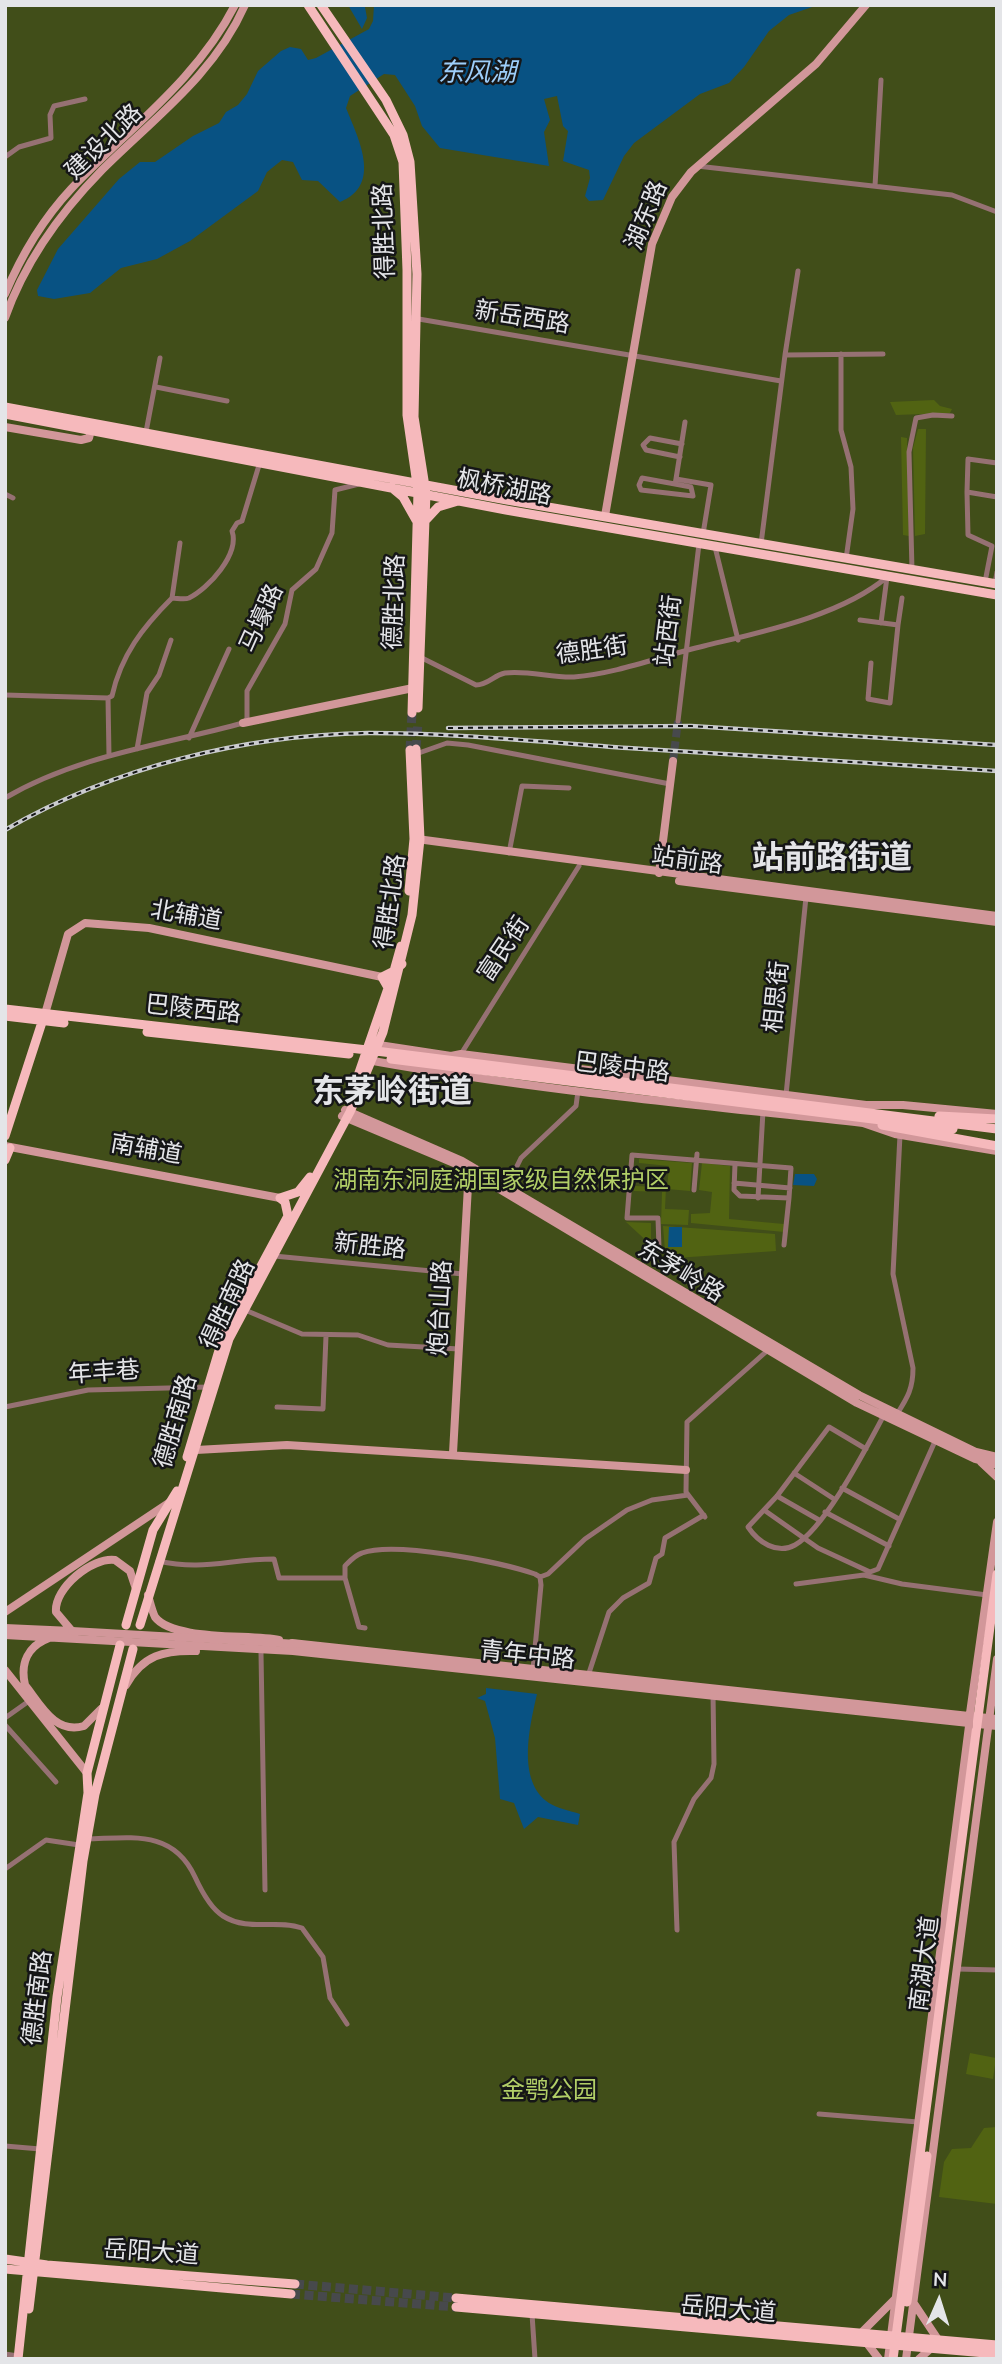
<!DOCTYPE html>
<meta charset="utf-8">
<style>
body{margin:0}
#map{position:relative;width:1002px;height:2364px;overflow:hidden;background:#2b2d31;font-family:"Nunito Sans",sans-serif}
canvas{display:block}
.frame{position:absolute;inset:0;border:7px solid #e4e5e8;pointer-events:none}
.north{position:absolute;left:904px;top:2266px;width:70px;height:70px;-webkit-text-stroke:5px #151617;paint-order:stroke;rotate:3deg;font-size:19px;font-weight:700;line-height:28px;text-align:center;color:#e4e5e8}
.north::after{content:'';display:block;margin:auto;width:24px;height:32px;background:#e4e5e8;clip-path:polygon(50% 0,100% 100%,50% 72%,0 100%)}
</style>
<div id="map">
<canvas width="1002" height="2364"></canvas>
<div class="frame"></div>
<div class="north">N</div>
</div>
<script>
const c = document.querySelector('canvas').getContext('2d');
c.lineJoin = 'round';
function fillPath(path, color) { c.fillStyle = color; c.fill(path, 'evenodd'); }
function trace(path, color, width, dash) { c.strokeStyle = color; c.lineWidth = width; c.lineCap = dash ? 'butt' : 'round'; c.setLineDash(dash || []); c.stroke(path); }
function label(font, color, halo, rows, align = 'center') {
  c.font = font + ' "Nunito Sans","Noto Sans SC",sans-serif'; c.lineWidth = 5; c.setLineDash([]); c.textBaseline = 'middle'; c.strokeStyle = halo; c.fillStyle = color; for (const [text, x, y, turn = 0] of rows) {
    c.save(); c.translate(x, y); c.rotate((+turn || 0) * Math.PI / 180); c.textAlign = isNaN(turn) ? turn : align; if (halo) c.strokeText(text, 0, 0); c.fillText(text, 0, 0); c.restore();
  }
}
fillPath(new Path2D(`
 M5 5H997V2359H5Z`), '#414e19');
fillPath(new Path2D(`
 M934 400 940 406 952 409 950 413 896 415 890 402Z
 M918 429H926L925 534 915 536 913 448Z
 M901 437 907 438 909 536 903 535Z
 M639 1159 692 1163 690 1191 667 1189 669 1166 639 1163Z
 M702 1163 730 1166 729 1219 784 1224V1232L691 1223V1214L710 1213 712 1192 699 1190Z
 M634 1186 666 1187 665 1209 689 1210 688 1225 661 1224 662 1192 634 1191Z
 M626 1222 651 1223V1245Z
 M663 1226 775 1234 776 1251 676 1258 665 1251Z
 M970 2053 996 2058 993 2079 966 2074Z
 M997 2127V2204L939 2197 944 2162 952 2149 971 2148 984 2128Z`), '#516312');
fillPath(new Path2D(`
 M348 5 365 7 367 18 362 29Z
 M374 5H818L789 15 769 31 744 67 729 83 700 94 634 143 624 156 603 200 589 201 585 196 590 178 589 170 563 161 568 131 563 126 557 96 544 99 550 120 544 132 549 166 440 148 422 126 415 106 395 75 384 74 350 96 346 108C358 138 383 185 340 202L318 181 302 180 293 162 282 160 267 172 258 191 190 241 157 259 121 268 90 293 54 299 38 296 37 290 58 249 119 179 140 162H155L193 136 219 123 226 112 238 105 247 94 258 71 281 51 290 47 301 49 308 60 316 58 369 29 373 21Z
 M795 1174H814L817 1179 814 1186 793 1185Z
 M669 1227H682V1247H668Z
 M486 1688 537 1694C530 1725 516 1781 549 1803 557 1808 570 1811 580 1814L578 1825 538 1817 524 1829 514 1803 500 1799 495 1738 485 1701 477 1698 486 1694Z`), '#085283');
trace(new Path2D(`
 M673 761 678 721`), '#47494c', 8, [8, 4]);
trace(new Path2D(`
 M416 749 418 723
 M410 750 412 713
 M295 2284 456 2298
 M291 2294 456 2307`), '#47494c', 9, [9, 4.5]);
trace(new Path2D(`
 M5 157 19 147 51 138 50 115 54 106 85 99
 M697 166 952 195 997 212
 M875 186 881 80
 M407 317 781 381
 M841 354V430L851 467 853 509 846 559
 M785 355 798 271
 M156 387 227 401
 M685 422 676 479 711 485 703 534
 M146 432 160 358
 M680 457 646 450 643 445 650 438 682 444
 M675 484 691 487 693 496 641 490 639 485 642 478 675 484 676 479
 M967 492 968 459 997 463
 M5 494 13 498
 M761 544 785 355 883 354
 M715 547 738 640
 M912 570 909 452 916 418 933 415 952 416
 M985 582 992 546 968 535 967 492 997 497
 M995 584 997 572
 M172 598 180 543
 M860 620 898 625 902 598
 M881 623 887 577
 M420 657 476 685C488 685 494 675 505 673 527 670 552 678 574 677 619 673 661 656 704 646 761 632 841 616 887 577
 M871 663 868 699 890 703 898 625
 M5 695 108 698 109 756
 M108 698 112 696C121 655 143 627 172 598 177 598 184 600 189 598 208 589 240 554 232 531L237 523 242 521 260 462
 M678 721 699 544
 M189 738 229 649
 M137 749 147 693 159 675 171 640
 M416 754 447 743 468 745 670 784
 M5 798C78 755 163 745 243 723L247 719V691L285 624 292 590 316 569 332 533 335 490 359 484
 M509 853 522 786 569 788
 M461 1054 579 866
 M786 1095 806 897
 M734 1183 790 1188
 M507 1186 521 1158 576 1106 578 1091
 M694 1190 697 1154
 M758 1198 763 1111
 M784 1245 789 1198
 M659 1248 658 1218H627L632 1155 791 1168 789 1198 740 1196 734 1190 735 1164
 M274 1256 463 1274
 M245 1310 302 1334 358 1335 388 1345 459 1349
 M5 1407 88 1390 208 1387
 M277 1407 323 1409 326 1336
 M897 1414C908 1397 913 1388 913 1368L893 1274 900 1135
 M866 1449 829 1427 777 1496 748 1527C758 1542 777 1555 795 1545 826 1527 866 1448 884 1415
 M794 1473 834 1499
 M842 1488 899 1519
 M777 1496 819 1520
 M764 1510 818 1548 870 1572 878 1569 936 1439
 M825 1512 889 1546
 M705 1517 686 1492 687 1422 768 1350
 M158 1561C204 1571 229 1559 274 1559L279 1578H345L359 1627 365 1628
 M540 1577 548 1574 585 1539 627 1510 652 1500 688 1495
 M345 1578V1566C350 1561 355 1555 362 1553 395 1541 501 1562 535 1574L540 1577 541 1585 533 1669
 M796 1584 864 1575 902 1584 987 1595
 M261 1653 265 1890
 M588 1676 609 1612 623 1598 649 1583 656 1558 662 1554 665 1538 704 1515
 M5 1718 29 1701
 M5 1725 56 1782
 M87 1839C131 1838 173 1829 195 1877 201 1890 210 1908 223 1916 248 1932 277 1919 302 1928L323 1957 330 1998 347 2024
 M5 1869 46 1840 79 1845
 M677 1930 674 1842 694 1799 711 1778 714 1764 713 1693
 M957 1969 997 1970
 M819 2114 918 2122
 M5 2146 40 2149
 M532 2314 535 2359
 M5 2354 18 2356`), '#967173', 5);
trace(new Path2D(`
 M5 294C21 256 43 219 71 189 128 129 196 81 235 5
 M5 318C25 261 60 213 102 170 154 118 214 75 245 5
 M5 427 81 440 89 438 91 430
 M605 516 652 244 672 197 691 172 816 64 866 5
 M243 723 413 688
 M417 839 997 916
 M659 873 673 761
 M679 881 997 922
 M45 1014 68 934 85 923 149 928 382 977
 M374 1047 379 1045 451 1056 461 1054 866 1105H903L997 1114
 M368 1057 373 1061C535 1090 700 1105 863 1123L895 1134 997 1151
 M345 1110 462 1161 859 1395 976 1452 997 1457
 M342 1116 461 1166 857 1403 975 1459 997 1465
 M5 1146 280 1198
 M196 1450 287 1445 686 1470
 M453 1453 469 1168
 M981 1462 997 1477
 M148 1595C150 1602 152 1611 155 1617 173 1641 250 1634 279 1640
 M5 1612 170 1502
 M5 1628 72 1631
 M72 1631 56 1612C54 1588 92 1557 115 1560L130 1571 136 1589
 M5 1635 293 1651 997 1726
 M49 1638C28 1646 20 1663 25 1685 40 1704 55 1735 84 1726L101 1709
 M292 1643 997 1719
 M5 1670 87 1773
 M126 1685C143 1655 164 1650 196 1651
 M969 1720 997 1522
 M913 2302 939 2341 919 2359
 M879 2359 860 2334 896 2298
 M888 2359 969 1726
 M906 2359 997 1659`), '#d2979a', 8);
trace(new Path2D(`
 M308 5 394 135 403 162 407 270V415L418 491 412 713
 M321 5 386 100 403 135 410 162 417 274 414 417 426 493 418 708
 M5 407 507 500 997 584
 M5 414 506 510 997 595
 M391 487 403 497 416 520
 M425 521 438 507 458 501
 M409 891 414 839 410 750
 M390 991 382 977 394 971 401 946
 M5 1009 376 1051 997 1129
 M5 1016 64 1023
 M147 1032 349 1054
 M391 1059 953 1129
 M351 1096 394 971 402 964
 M939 1116 997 1119
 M882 1125 997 1146
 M5 1136 44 1016
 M5 1160 10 1148
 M187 1457 223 1337 288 1216 285 1202 280 1198 298 1192 310 1177
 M126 1625 153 1530 177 1491
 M140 1625 229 1339 350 1112 383 1032 412 915 420 839 416 749
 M5 2259 47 2265 295 2284
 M5 2269 291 2294
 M456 2298 997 2345
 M907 2302 927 2156
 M456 2307 997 2354
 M29 2309 83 1861 95 1794 133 1649
 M18 2359 57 1997 88 1793 87 1773 120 1645
 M893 2359 997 1574`), '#f6b9bc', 9);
const rail = new Path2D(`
 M448 728 691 726 997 745
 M5 830C114 767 244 735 369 733 455 733 542 742 628 748 751 756 874 763 997 771`);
trace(rail, '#cacbce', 4.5);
trace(rail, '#151617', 2, [5]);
trace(new Path2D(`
 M72 1631 298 1644
 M969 1726V1722`), '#d2979a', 8);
label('24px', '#e4e5e8', '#151617', [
 ["建设北路",105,143,-44],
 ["湖东路",648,216,-68],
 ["得胜北路",386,231,-92],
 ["新岳西路",522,319,9],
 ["枫桥湖路",504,489,11],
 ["德胜北路",396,602,-88],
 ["马壕路",263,619,-66],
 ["站西街",670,631,-83],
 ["德胜街",592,652,-8],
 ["站前路",687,862,8],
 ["得胜北路",392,902,-82],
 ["北辅道",186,917,10],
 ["富民街",505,950,-56],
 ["相思街",778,997,-84],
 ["巴陵西路",193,1011,6],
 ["巴陵中路",622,1069,7],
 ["南辅道",146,1151,10],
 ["新胜路",370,1248,6],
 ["东茅岭路",680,1273,31],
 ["得胜南路",229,1305,-65],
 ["炮台山路",442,1308,-87],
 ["年丰巷",104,1374,-4],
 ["德胜南路",177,1422,-74],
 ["青年中路",527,1657,6],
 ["南湖大道",926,1964,-83],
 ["德胜南路",39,1998,-83],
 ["岳阳大道",151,2254,4],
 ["岳阳大道",728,2311,5]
]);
label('24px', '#b2cf67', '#151617', [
 ["湖南东洞庭湖国家级自然保护区",501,1182],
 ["金鹗公园",549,2092]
]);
label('italic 26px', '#9dcefa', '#151617', [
 ["东风湖",477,75]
]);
label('bold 32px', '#e4e5e8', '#151617', [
 ["站前路街道",832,860],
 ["东茅岭街道",392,1094]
]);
</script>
